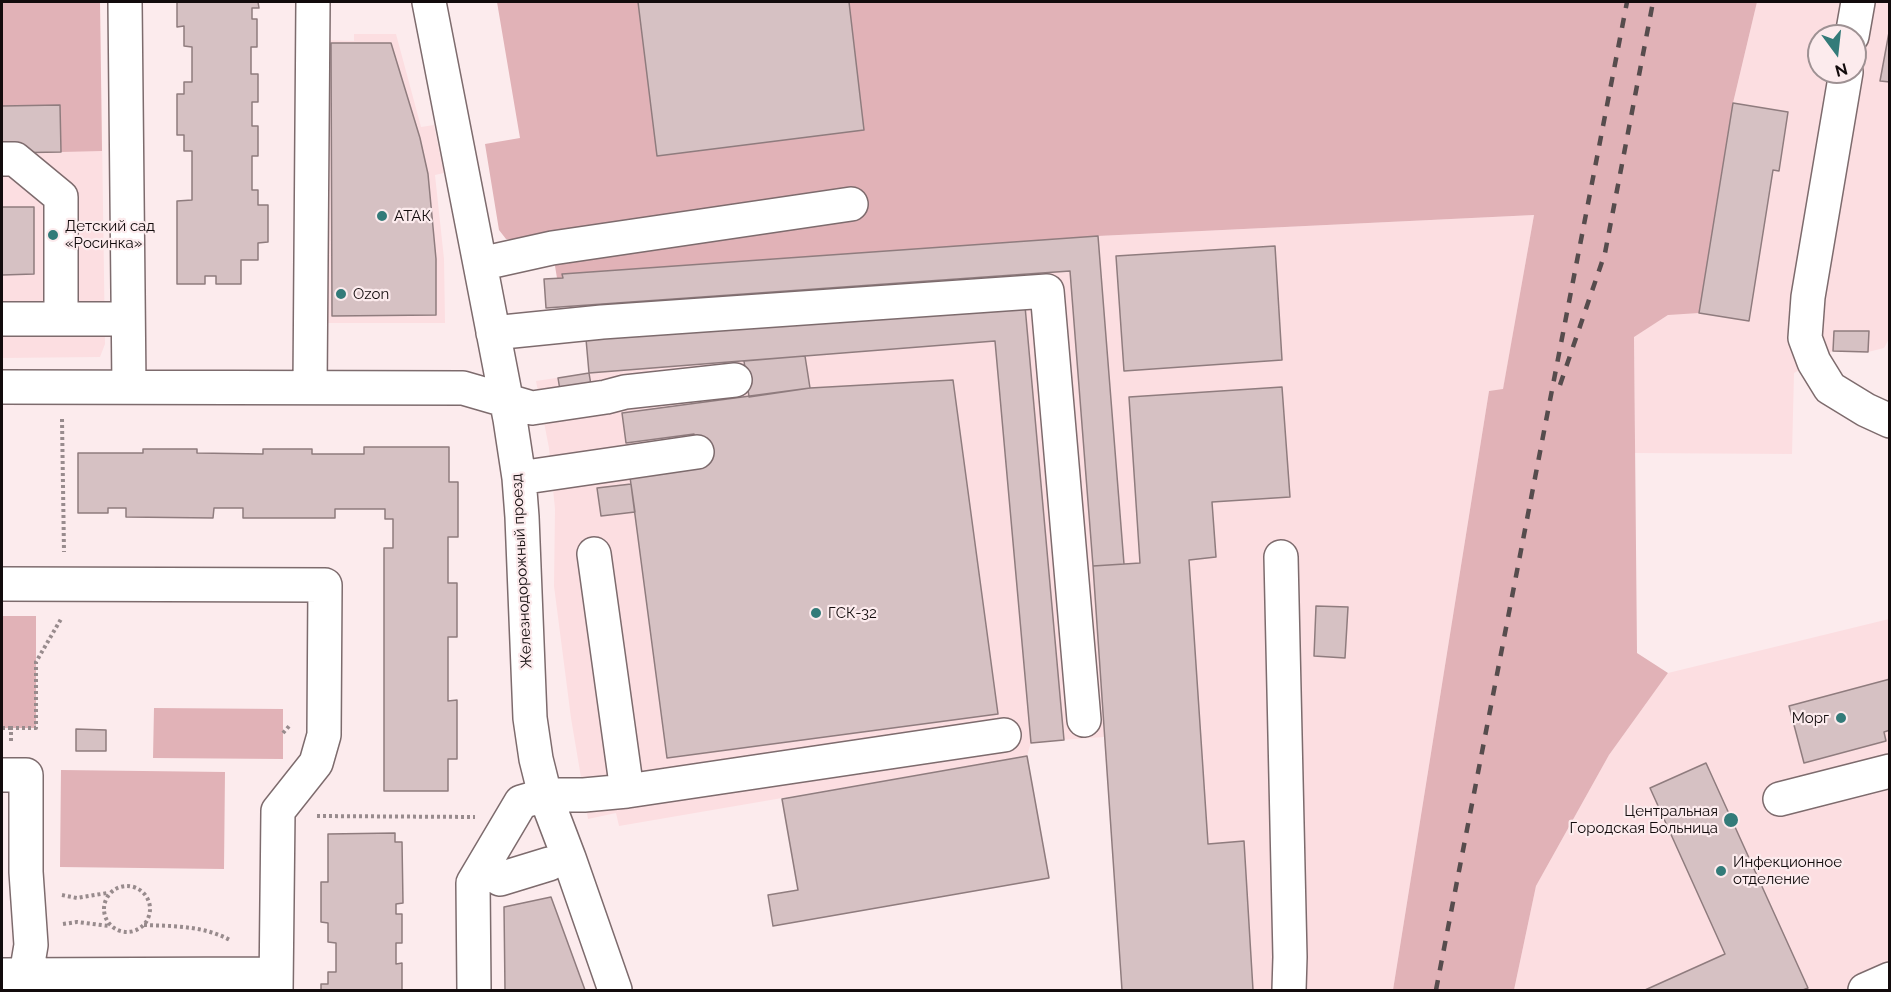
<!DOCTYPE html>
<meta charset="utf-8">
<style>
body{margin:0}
#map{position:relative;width:1891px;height:992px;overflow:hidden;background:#fcebed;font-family:Raleway,sans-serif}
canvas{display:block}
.frame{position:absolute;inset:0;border:3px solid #120b0c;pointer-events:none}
.north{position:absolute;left:1807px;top:24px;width:60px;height:60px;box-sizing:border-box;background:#fcebed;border:2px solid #9e9193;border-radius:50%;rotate:165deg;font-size:16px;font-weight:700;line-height:24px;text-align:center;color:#120b0c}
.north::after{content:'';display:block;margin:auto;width:21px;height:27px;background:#337b79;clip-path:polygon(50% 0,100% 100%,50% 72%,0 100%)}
</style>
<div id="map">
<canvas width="1891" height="992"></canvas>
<div class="frame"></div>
<div class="north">N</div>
</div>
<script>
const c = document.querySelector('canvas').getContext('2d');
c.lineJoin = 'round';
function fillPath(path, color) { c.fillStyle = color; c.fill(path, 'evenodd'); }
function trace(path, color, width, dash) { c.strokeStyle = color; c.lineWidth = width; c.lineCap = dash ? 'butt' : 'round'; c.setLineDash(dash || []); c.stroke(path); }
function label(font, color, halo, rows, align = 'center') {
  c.font = font + ' Raleway,sans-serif'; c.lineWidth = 4.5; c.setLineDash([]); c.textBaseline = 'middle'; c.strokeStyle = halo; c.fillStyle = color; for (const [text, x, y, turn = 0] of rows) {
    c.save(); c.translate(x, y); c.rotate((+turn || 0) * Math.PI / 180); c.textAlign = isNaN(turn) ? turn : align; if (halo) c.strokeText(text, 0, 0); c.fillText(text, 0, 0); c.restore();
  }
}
fillPath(new Path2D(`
 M2 2H100L105 344 100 357 2 358Z
 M1757 2H1889L1890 337 1884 348 1868 352 1833 351 1794 373 1792 454 1635 453 1634 336 1668 315 1733 103ZM1819 36H1855V72H1819Z
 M354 34H396L421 127 434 125 444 173 435 175 444 259 445 323H324V40L354 41Z
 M1534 215 1503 390 1489 391 1393 990H1122L1104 737 1031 742 1027 756 619 826 616 813 588 819 571 718 554 586 555 509 549 448 536 381 589 373 586 340 567 341 565 306 544 279 562 278V274L1098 236Z
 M1889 619V990H1514L1536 886 1609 755 1668 673Z`), '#fcdee1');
fillPath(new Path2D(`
 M2 2H100L102 151 61 152 60 105 2 106Z
 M497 2H1757L1733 103 1699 313 1668 315 1634 337 1637 653 1668 673 1609 755 1536 886 1514 990H1393L1489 391 1503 389 1534 215 1098 236 562 275 563 278H557L550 236 518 241 506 239 499 230 485 144 520 138Z
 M2 616H36V728H2Z
 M154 708 283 709V759L153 758Z
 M61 770 225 772 224 869 60 867Z`), '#e1b2b7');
const building = new Path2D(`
 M177 2H258L259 8H252V19H257V47H251V74H258V102H252V126H258V156H252V190H258V205H268V242L258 243V260H241V284H216V276H205V284H177V201L192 200V151H184V135H177V94H184V82H192V47L184 46V26L177 27Z
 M638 2H849L864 130 657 156Z
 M1890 27V82L1880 81Z
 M331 43H391L420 138 428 174 436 259V315L332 316Z
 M1733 103 1788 112 1779 171 1773 170 1749 321 1699 313Z
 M60 105 61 152 2 153V106Z
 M2 207H34V274L2 275Z
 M1098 236 1124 564 1093 566 1070 271 546 308 544 279 563 278 562 274Z
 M1275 246 1282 360 1124 371 1116 256Z
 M1025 306 1064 740 1031 743 995 341 589 373 586 339Z
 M1834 331H1869L1868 352 1833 351Z
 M805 356 810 388 749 397 744 361Z
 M589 373 591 385 560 390 558 378Z
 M953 380 998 714 667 758 630 477 699 468 694 434 626 443 622 413 810 388Z
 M1282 387 1290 497 1212 502 1216 557 1189 560 1208 844 1244 841 1253 990H1122L1093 566 1140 563 1129 397Z
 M364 447H449V482H458V537H448V583H457V637H448V701L457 700V759H448V791H384V548H393V519H385V509H335V518H243V508H214L213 518 126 517V508H108V513H78V453H143V449H197V453L263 454V449H312V454H364Z
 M631 484 635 512 601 516 597 488Z
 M1316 606 1348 607 1345 658 1314 656Z
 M1890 679V730L1884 732 1886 741 1804 763 1789 706Z
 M76 729 106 730V751H76Z
 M1027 756 1049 878 773 926 768 895 798 890 782 799Z
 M1706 763 1808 988 1803 990H1645L1725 954 1650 788Z
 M395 833V842H402L403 903 396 904V914H402V943H396V964L402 963V990H321V984H328V972H336V943L328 942V923L321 922V882H328V834Z
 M551 897 585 990H505L504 907Z`);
fillPath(building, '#d6c1c3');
trace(building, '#8f7c7e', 1.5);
const minor = new Path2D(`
 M125 2 129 387
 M429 2 480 264 510 419 519 478 522 517 530 718 536 759 545 795 569 858 615 990
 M1852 36 1858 2
 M1846 72 1808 297 1805 338 1814 362 1830 388 1866 410 1890 421
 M2 159H15L61 197V319
 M480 264 552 248 851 204
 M2 319H128
 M493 333 602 322 1047 291 1084 720
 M2 387 463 388 532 408 606 397 625 392 735 380
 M310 387 313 2
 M519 478 697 452
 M594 554 627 791
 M1281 557 1290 957 1289 990
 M2 584 325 585 324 735 316 763 278 811 276 990
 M2 775H26V872L31 945 26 975
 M1780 799 1890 771
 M500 879 549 864
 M2 975 276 974
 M474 990 473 883 521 802 545 795H584L627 791 1004 735
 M1865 990 1890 979`);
trace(minor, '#7d6b6d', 36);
trace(new Path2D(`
 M62 419 64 552
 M2 728H11
 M283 733 291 724
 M11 741V728H36V662L61 619
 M317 816 475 817
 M104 909a23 23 0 1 1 46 0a23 23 0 1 1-46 0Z
 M62 895 77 898 107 893
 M63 924 77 922 109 926
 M144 925C174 926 204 926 230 940`), '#988b8d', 4, [3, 3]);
trace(minor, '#fff', 33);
trace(new Path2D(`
 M1560 385 1605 253 1653 2
 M1436 990 1627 2`), '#564c4d', 4.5, [10, 10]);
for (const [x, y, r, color] of [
 [382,216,6,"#337b79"],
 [53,235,6,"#337b79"],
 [341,294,6,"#337b79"],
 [816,613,6,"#337b79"],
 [1841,718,6,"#337b79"],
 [1731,820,8,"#337b79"],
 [1721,871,6,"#337b79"]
]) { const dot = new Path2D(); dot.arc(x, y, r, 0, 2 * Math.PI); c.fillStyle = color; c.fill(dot); trace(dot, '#fcebed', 2); }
label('15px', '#120b0c', '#fcebed', [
 ["АТАК",394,216],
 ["Детский сад",65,226],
 ["«Росинка»",65,243],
 ["Ozon",353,294],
 ["ГСК-32",828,613],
 ["Морг",1829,718,"right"],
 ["Центральная",1718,811,"right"],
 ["Городская Больница",1718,828,"right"],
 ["Инфекционное",1733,862],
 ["отделение",1733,879]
], 'left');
label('15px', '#120b0c', '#fcebed', [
 ["Железнодорожный проезд",522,571,-93]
]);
</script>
